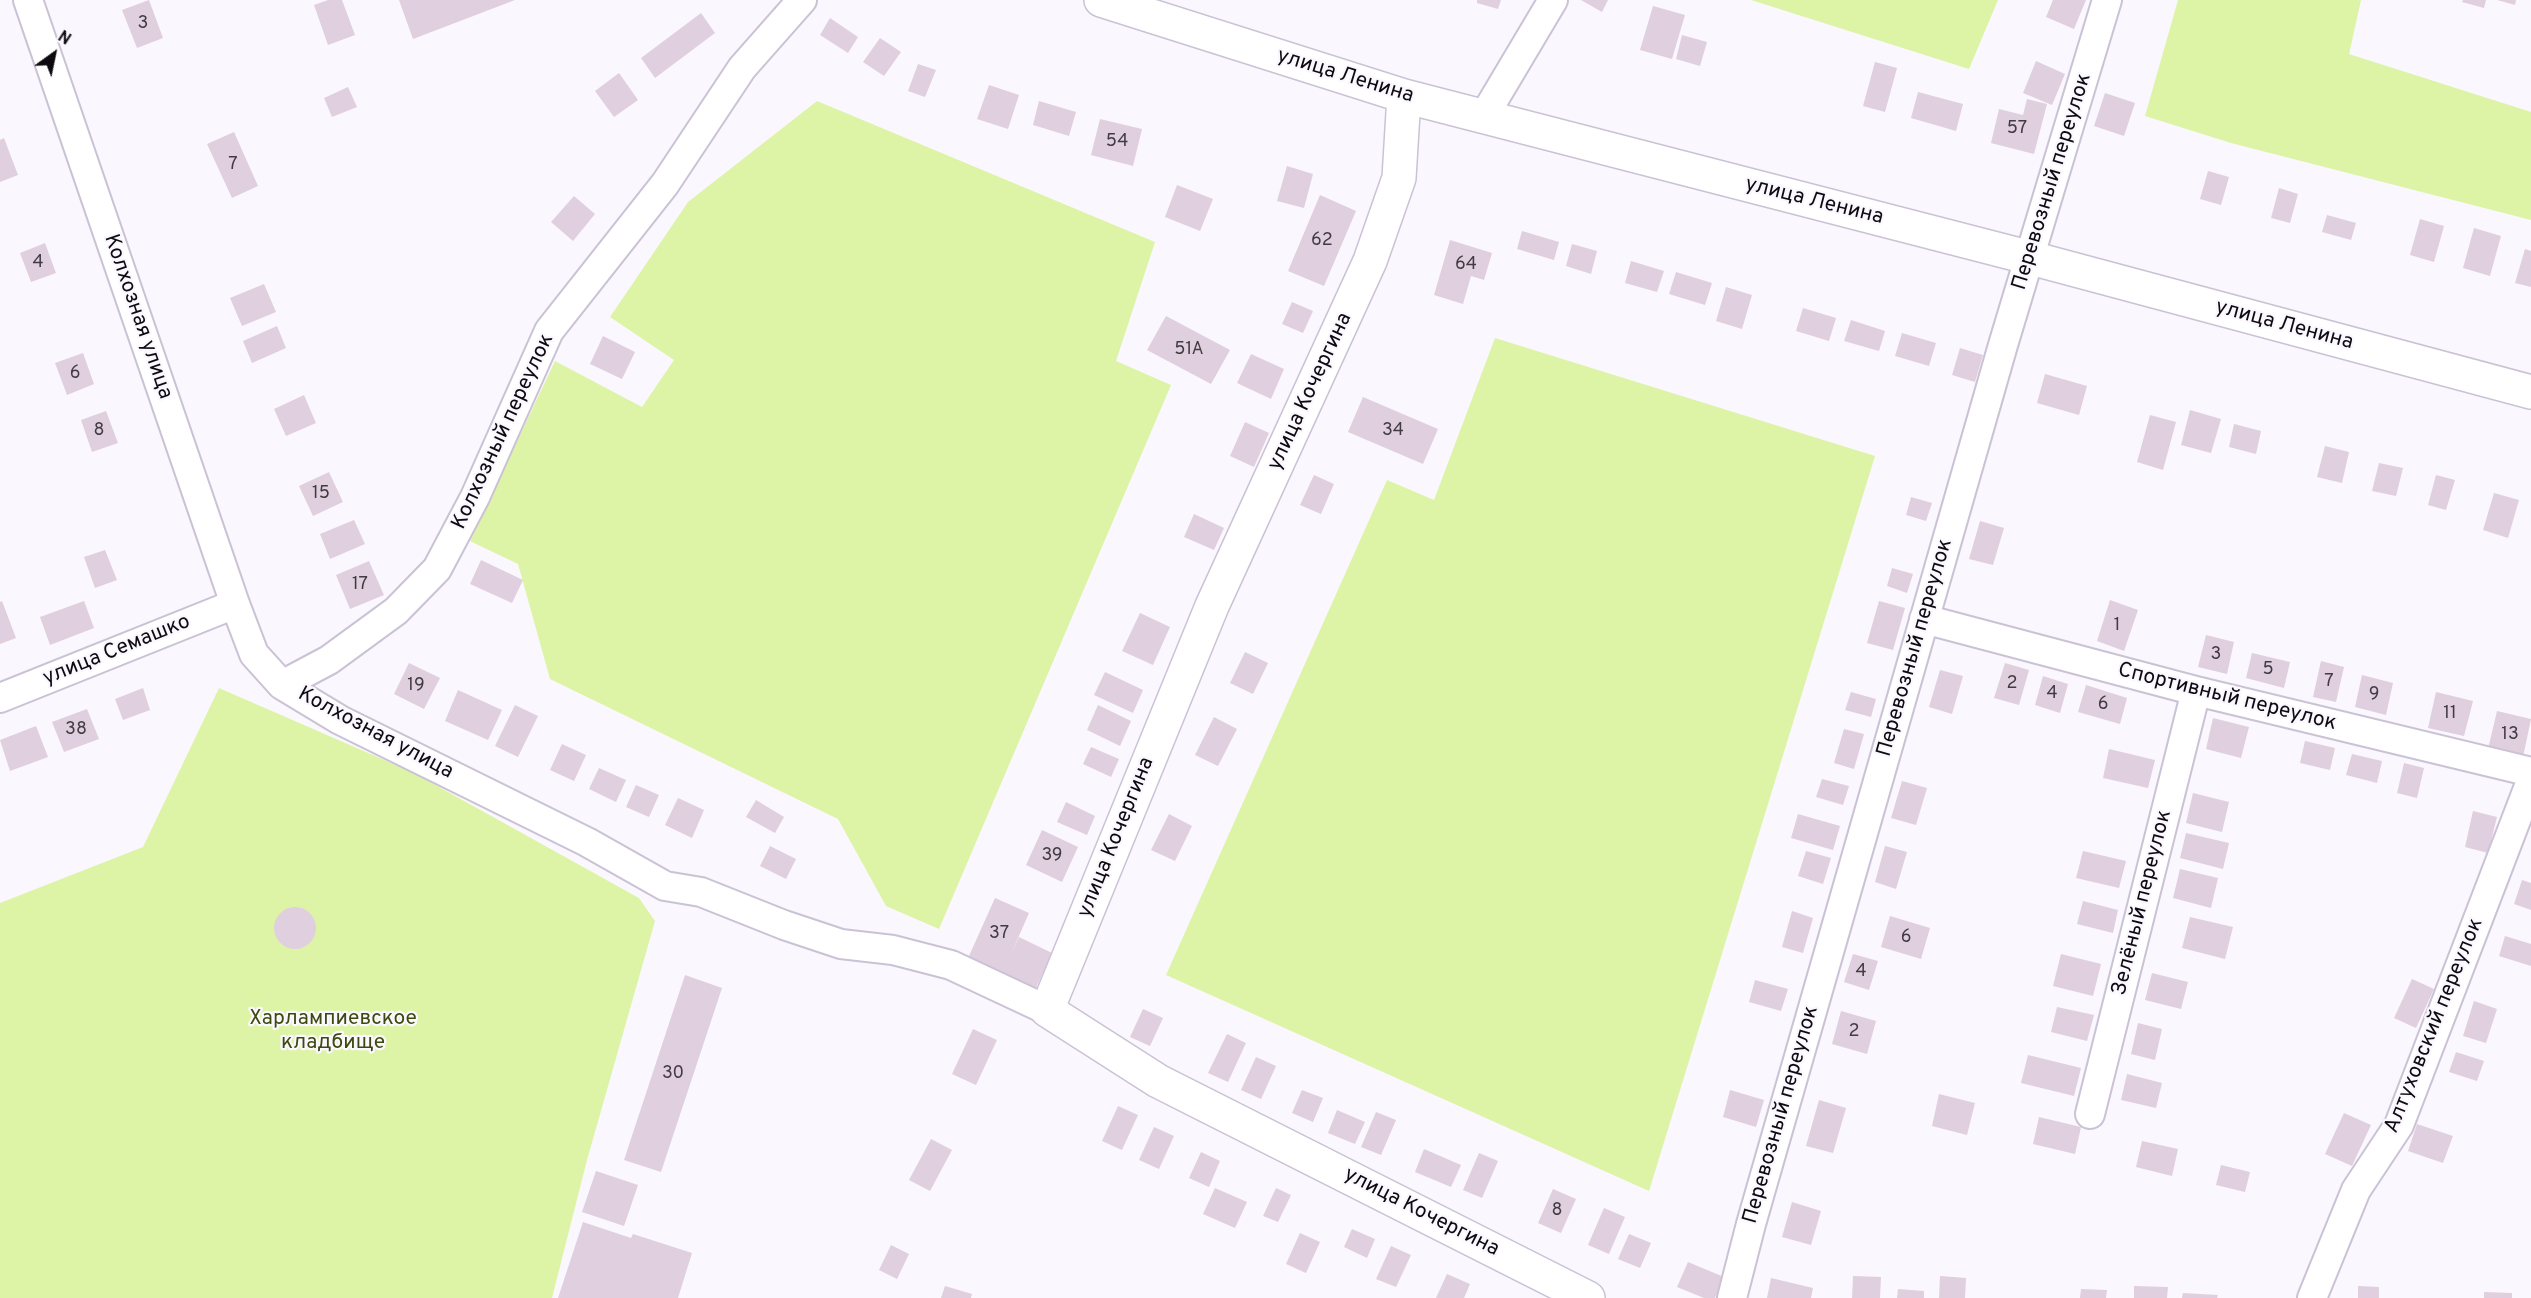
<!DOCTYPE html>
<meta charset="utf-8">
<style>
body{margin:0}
#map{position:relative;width:2531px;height:1298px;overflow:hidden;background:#faf7fe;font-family:Overpass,sans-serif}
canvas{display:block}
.north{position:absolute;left:24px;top:24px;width:60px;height:60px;-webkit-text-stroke:4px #faf7fe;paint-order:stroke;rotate:33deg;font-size:16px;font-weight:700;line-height:24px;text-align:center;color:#0d0a10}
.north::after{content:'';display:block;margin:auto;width:21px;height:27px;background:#0d0a10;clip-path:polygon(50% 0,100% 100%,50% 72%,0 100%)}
</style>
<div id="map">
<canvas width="2531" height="1298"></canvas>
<div class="north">N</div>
</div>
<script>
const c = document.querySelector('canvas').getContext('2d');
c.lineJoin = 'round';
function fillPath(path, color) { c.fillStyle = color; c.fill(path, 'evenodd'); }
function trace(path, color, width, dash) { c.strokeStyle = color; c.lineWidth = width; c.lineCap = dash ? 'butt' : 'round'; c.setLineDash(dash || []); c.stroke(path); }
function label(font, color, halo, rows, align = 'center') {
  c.font = font + ' Overpass,sans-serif'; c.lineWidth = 4.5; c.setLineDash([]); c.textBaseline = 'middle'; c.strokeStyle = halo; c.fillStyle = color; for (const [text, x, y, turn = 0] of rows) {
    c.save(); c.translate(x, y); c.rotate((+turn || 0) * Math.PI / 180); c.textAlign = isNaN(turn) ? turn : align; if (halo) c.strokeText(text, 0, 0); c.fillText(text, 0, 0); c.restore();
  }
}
fillPath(new Path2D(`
 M1751 0H1998L1969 69Z
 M2178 0H2361L2349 54 2531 112V220L2231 143 2145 116Z
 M817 101 1155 242 1116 361 1171 385 939 929 886 906 838 819 550 679 518 564 470 541 555 361 642 407 674 360 610 317 688 202Z
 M1495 338 1875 456 1649 1191 1166 975 1387 480 1434 500Z
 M219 688 412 772 639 898 655 921 587 1160 552 1298H0V903L143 847Z`), '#ddf4a6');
fillPath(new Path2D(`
 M149 0 163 38 137 48 122 10Z
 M328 0H342L355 35 328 45 314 5Z
 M399 0H515L413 39Z
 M1477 0H1501L1498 9 1477 3Z
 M1581 0H1608L1602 12Z
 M2053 0H2086L2074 29 2046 17Z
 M2463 0H2486L2484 8 2462 2Z
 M2497 0H2516L2515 5Z
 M1653 6 1685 15 1672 59 1640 50Z
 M701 13 715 33 655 78 641 58Z
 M830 18 858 37 848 53 820 35Z
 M1682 35 1707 42 1700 66 1676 59Z
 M880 38 901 52 884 76 863 62Z
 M2036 61 2065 74 2052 105 2023 93Z
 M1875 62 1897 68 1885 112 1863 106Z
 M918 64 936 70 925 97 908 91Z
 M619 73 638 100 614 117 595 91Z
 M989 85 1019 95 1008 129 977 119Z
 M348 87 357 107 332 117 324 98Z
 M1918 92 1963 104 1956 131 1911 118Z
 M2105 93 2135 103 2124 136 2094 126Z
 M2027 99 2047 104 2034 154 1991 143 1999 109 2023 115Z
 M1039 101 1076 112 1069 136 1033 125Z
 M1100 119 1142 129 1133 166 1091 155Z
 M234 132 258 186 232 198 207 144Z
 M4 138 18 175 0 182V140Z
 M1287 166 1313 174 1304 208 1277 201Z
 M2208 171 2229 177 2221 205 2200 199Z
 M1177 185 1213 199 1200 231 1165 217Z
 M2279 188 2298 194 2290 223 2271 218Z
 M1320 195 1356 211 1324 286 1288 271Z
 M574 196 595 214 573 241 551 222Z
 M2327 215 2356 223 2351 240 2322 232Z
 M2420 219 2444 226 2434 262 2410 255Z
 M2474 228 2501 236 2490 276 2463 268Z
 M1522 231 1559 242 1554 260 1517 249Z
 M1450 240 1492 253 1484 280 1471 276 1463 304 1434 295Z
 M45 243 56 273 31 282 20 253Z
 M1572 244 1597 251 1591 274 1566 266Z
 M2525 249 2531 251V287L2515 283Z
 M1631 261 1664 271 1657 292 1625 283Z
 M1676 272 1712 283 1705 305 1669 294Z
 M264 284 276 312 242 326 230 298Z
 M1726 287 1752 295 1742 329 1716 321Z
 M1292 302 1313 311 1303 333 1282 324Z
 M1803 308 1836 318 1829 341 1796 331Z
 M1166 316 1230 350 1211 384 1147 350Z
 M1851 320 1885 331 1879 351 1844 341Z
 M277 326 286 348 252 363 243 341Z
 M1902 333 1936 343 1929 366 1895 356Z
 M603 336 635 352 622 379 590 364Z
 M1960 348 1983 355 1975 382 1952 375Z
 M83 353 94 384 67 395 55 363Z
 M1251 354 1284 369 1271 399 1237 383Z
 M2045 374 2087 386 2079 415 2037 403Z
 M304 395 316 423 286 436 274 409Z
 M1363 397 1438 429 1423 464 1348 432Z
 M2190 410 2221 419 2211 453 2181 445Z
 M106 411 118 443 92 452 81 420Z
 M2150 415 2176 422 2163 470 2137 462Z
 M1245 422 1269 433 1254 467 1230 456Z
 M2234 424 2261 431 2256 454 2229 447Z
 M2325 446 2349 452 2342 483 2317 477Z
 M2379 463 2403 468 2396 496 2372 491Z
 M329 472 343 502 313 516 299 486Z
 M1314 475 1334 484 1321 514 1300 505Z
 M2436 475 2455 480 2446 510 2428 505Z
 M2494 493 2519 500 2508 538 2483 530Z
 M1911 497 1932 503 1926 521 1906 515Z
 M1194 514 1224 528 1214 550 1184 537Z
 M354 520 365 544 330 559 320 534Z
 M1980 521 2004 528 1993 565 1969 559Z
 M105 550 117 580 95 588 84 557Z
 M481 560 523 580 512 603 470 584Z
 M369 561 384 595 350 609 336 575Z
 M1892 568 1913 574 1907 593 1887 586Z
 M2110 600 2138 610 2124 651 2097 641Z
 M2 601 16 638 0 644V602Z
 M84 601 94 628 50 645 40 617Z
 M1879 601 1905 608 1893 650 1867 643Z
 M1140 613 1170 627 1153 665 1122 651Z
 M2206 635 2234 642 2227 674 2198 667Z
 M1245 652 1268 663 1253 694 1230 683Z
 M2252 653 2290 662 2284 688 2246 678Z
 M2321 661 2344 667 2336 702 2313 697Z
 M409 663 440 678 424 709 394 694Z
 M2005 663 2029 670 2019 705 1994 698Z
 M1940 670 1963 676 1952 714 1929 707Z
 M1105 672 1143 690 1133 713 1094 695Z
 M2362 675 2393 683 2386 715 2355 707Z
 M2043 676 2068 684 2060 713 2035 705Z
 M2086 685 2127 698 2120 724 2078 712Z
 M143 688 150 710 123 720 115 699Z
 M458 690 502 710 488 740 445 721Z
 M1851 692 1876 699 1871 717 1845 710Z
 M2436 692 2473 701 2464 736 2428 728Z
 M515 705 538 716 518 757 495 746Z
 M1098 705 1131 721 1120 746 1087 730Z
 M87 709 99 739 64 752 52 722Z
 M2497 711 2531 719 2523 757 2488 749Z
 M1214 717 1237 729 1218 766 1195 755Z
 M2213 718 2249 727 2241 758 2206 749Z
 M36 726 48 757 10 771 0 740Z
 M1844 729 1864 734 1854 769 1834 763Z
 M2305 741 2335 748 2330 770 2300 763Z
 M562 744 586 755 574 781 550 770Z
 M1091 747 1119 759 1111 777 1083 764Z
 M2109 749 2155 760 2148 788 2103 778Z
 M2352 754 2382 761 2377 783 2346 775Z
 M2404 763 2424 768 2417 798 2397 793Z
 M599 768 626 780 616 802 589 789Z
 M1822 779 1849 786 1843 805 1816 797Z
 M1902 781 1927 788 1916 825 1891 818Z
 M636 785 659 795 649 817 626 807Z
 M2193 793 2229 802 2222 832 2186 823Z
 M678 798 704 810 692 838 665 825Z
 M756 800 784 817 775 833 746 817Z
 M1066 802 1095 816 1087 835 1057 822Z
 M2473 811 2497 817 2488 853 2465 847Z
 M1169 814 1192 826 1175 861 1151 850Z
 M1798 814 1840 826 1833 850 1791 838Z
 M1042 830 1078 847 1062 882 1026 865Z
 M2186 833 2229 843 2223 869 2180 858Z
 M770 846 796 859 786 879 760 866Z
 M1885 846 1907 852 1896 889 1875 882Z
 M1806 851 1831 858 1823 884 1798 876Z
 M2083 851 2126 861 2119 888 2076 878Z
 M2180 869 2218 878 2211 908 2173 898Z
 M2522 880 2531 883V910L2514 904Z
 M995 898 1029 913 1011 954 1019 937 1052 953 1035 990 969 956Z
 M2083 901 2118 910 2113 933 2077 924Z
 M274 928a21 21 0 1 1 42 0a21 21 0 1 1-42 0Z
 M1792 911 1813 918 1803 953 1782 947Z
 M1890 916 1930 928 1921 959 1881 947Z
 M2190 917 2233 927 2225 959 2182 948Z
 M2505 936 2531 944V966L2499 956Z
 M1853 954 1878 961 1869 990 1844 982Z
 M2061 954 2101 964 2093 996 2053 986Z
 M2152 973 2188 982 2181 1009 2145 1000Z
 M685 975 722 988 661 1172 624 1160Z
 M2412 979 2434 989 2416 1028 2394 1018Z
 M1755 980 1788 989 1781 1011 1749 1002Z
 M2474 1001 2497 1009 2486 1043 2463 1036Z
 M2057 1007 2094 1015 2087 1041 2051 1032Z
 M1143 1009 1163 1018 1150 1046 1130 1037Z
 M1841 1011 1876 1021 1867 1054 1832 1044Z
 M2138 1023 2162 1029 2155 1060 2131 1054Z
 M973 1029 997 1040 976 1085 952 1074Z
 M1227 1034 1246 1043 1228 1082 1208 1073Z
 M2456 1052 2484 1061 2477 1081 2449 1072Z
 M2028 1055 2081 1068 2074 1096 2021 1083Z
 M1256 1057 1276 1066 1261 1099 1241 1090Z
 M2127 1074 2162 1083 2156 1108 2121 1100Z
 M1302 1090 1323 1098 1313 1122 1292 1113Z
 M1730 1090 1764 1100 1756 1127 1723 1117Z
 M1939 1094 1975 1103 1967 1135 1932 1126Z
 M1819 1100 1846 1108 1833 1153 1806 1146Z
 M1118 1106 1138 1115 1122 1150 1102 1141Z
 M1337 1110 1365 1122 1355 1144 1328 1133Z
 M1376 1112 1396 1120 1381 1155 1361 1147Z
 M2344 1113 2371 1125 2352 1166 2325 1154Z
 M2039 1117 2081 1127 2075 1154 2033 1144Z
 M2417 1124 2453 1136 2443 1163 2408 1151Z
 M1154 1127 1174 1136 1159 1169 1139 1160Z
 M931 1139 952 1150 930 1191 909 1180Z
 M2142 1141 2178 1149 2172 1176 2136 1167Z
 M1424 1149 1461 1165 1451 1187 1415 1172Z
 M1201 1152 1220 1161 1209 1187 1189 1178Z
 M1479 1153 1498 1161 1482 1198 1463 1190Z
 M2221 1165 2250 1172 2245 1192 2216 1185Z
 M596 1171 638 1185 624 1226 582 1212Z
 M1215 1188 1247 1202 1235 1228 1203 1214Z
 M1276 1188 1291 1195 1278 1222 1263 1216Z
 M1553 1189 1576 1199 1561 1233 1538 1223Z
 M1792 1202 1821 1211 1811 1245 1782 1237Z
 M1604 1208 1625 1217 1609 1254 1588 1245Z
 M583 1222 631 1238 633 1234 692 1253 678 1298H558Z
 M1352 1229 1375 1239 1367 1258 1344 1247Z
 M1300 1233 1320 1242 1306 1273 1286 1264Z
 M1629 1234 1651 1243 1640 1268 1618 1259Z
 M891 1245 909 1254 897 1279 879 1270Z
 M1391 1246 1411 1255 1396 1287 1376 1279Z
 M1688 1262 1724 1277 1715 1298H1704L1677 1287Z
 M1447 1274 1470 1284 1464 1298H1436Z
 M1853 1276 1881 1277 1880 1298H1852Z
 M1940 1276 1966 1278 1965 1298H1939Z
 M1771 1278 1813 1288 1811 1298H1767Z
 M945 1286 972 1294 971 1298H941Z
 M2134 1286 2168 1287 2167 1298H2134Z
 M2358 1286 2379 1287V1298H2358Z
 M1898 1289 1924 1291V1298H1897Z
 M2081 1289 2107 1290 2106 1298H2080Z
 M2484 1292 2512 1293V1298H2484Z
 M2183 1293 2218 1295 2217 1298H2182Z`), '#e0cfde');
const minor = new Path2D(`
 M28 0 235 604 254 654 282 685 340 720 587 842 665 886 701 892 784 925 841 944 893 950 951 965 1047 1010
 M1484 116 1553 0
 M1924 619 2196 691 2531 772
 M282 685 329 660 396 611 437 569 475 497 549 331 665 184 742 68 802 0
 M0 698 235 604
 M2090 1114 2196 691
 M1732 1298 1751 1224 2003 345 2107 0
 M2312 1298 2356 1190 2399 1125 2531 781`);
const major = new Path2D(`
 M1101 0 1404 96 2031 258 2531 392
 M1404 96 1399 178 1370 261 1212 606 1047 1010 1158 1081 1588 1298`);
trace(minor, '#cbc2d5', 32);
trace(major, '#cbc2d5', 36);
trace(minor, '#fff', 28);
trace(major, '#fff', 33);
label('18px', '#423b44', null, [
 ["3",143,24],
 ["57",2017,129],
 ["54",1117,142],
 ["7",233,165],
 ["62",1322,241],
 ["4",38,263],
 ["64",1466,265],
 ["51А",1189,350],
 ["6",75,374],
 ["8",99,431],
 ["34",1393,431],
 ["15",321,494],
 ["17",360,585],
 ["1",2117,626],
 ["3",2216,655],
 ["5",2268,670],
 ["7",2329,682],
 ["2",2012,684],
 ["19",416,686],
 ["4",2052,694],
 ["9",2374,695],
 ["6",2103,705],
 ["11",2450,714],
 ["38",76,730],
 ["13",2510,735],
 ["39",1052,856],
 ["37",999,934],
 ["6",1906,938],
 ["4",1861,972],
 ["2",1854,1032],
 ["30",673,1074],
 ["8",1557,1211]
]);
label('21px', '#0d0a10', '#faf7fe', [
 ["улица Ленина",1345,77,17],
 ["Перевозный переулок",2053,182,-73],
 ["улица Ленина",1814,202,14],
 ["Колхозная улица",137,317,71],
 ["улица Ленина",2284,326,15],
 ["улица Кочергина",1311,392,-65],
 ["Колхозный переулок",504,432,-65],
 ["Перевозный переулок",1916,648,-74],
 ["улица Семашко",117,651,-22],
 ["Спортивный переулок",2227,698,14],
 ["Колхозная улица",375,734,28],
 ["улица Кочергина",1117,838,-68],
 ["Зелёный переулок",2143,903,-76],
 ["Алтуховский переулок",2435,1026,-68],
 ["Перевозный переулок",1782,1115,-74],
 ["улица Кочергина",1421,1213,27]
]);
label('21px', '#3d4a0e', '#faf7fe', [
 ["Харлампиевское",333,1020],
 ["кладбище",333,1044]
]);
</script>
